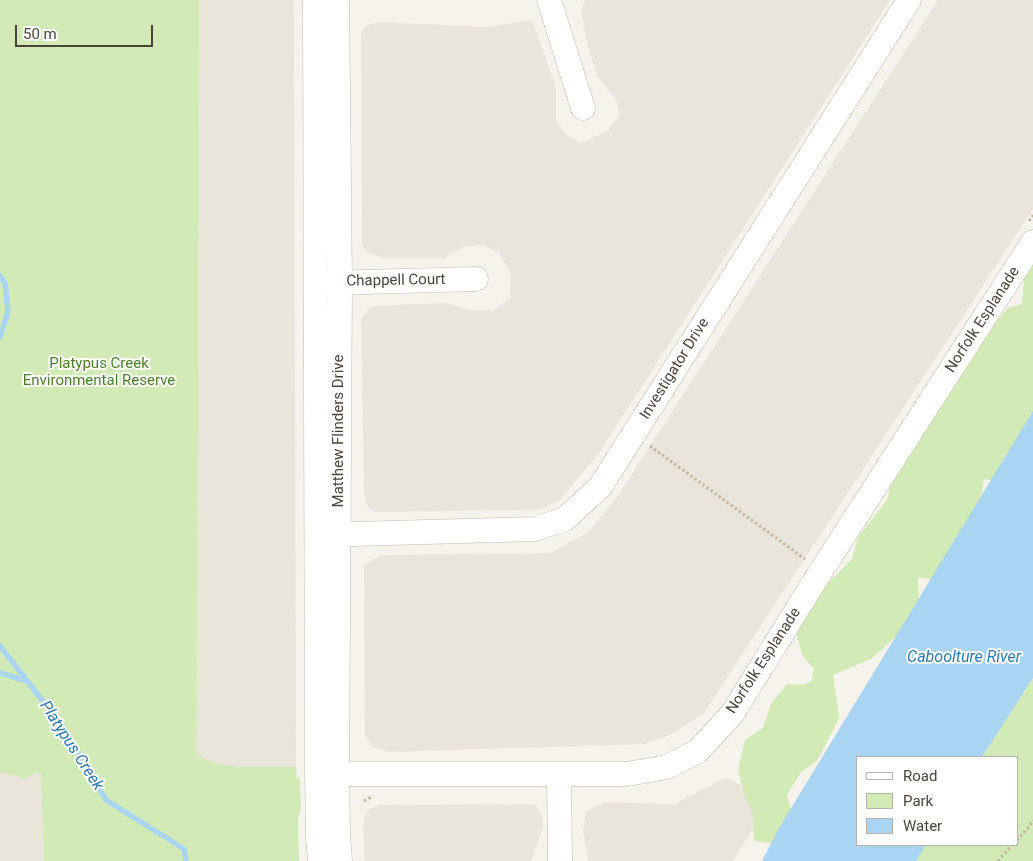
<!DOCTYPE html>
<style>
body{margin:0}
#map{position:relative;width:1033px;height:861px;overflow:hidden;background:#f6f3ec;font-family:Roboto,sans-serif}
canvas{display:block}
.legend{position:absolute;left:856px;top:756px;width:162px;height:90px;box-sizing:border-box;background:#fff;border:1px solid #b7b4b0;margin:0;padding:6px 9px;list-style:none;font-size:15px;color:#4b4439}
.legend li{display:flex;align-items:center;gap:10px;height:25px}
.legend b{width:25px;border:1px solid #b7b4b0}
.scale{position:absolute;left:15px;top:25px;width:138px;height:22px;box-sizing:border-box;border:2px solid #4b4439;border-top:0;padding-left:6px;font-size:15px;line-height:18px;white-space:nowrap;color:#4b4439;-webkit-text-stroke:4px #fff;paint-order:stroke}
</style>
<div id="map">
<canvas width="1033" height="861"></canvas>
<ul class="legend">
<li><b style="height:6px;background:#fff"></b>Road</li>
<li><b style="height:14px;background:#d2eab5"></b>Park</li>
<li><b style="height:14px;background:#a9d4f2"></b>Water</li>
</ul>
<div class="scale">50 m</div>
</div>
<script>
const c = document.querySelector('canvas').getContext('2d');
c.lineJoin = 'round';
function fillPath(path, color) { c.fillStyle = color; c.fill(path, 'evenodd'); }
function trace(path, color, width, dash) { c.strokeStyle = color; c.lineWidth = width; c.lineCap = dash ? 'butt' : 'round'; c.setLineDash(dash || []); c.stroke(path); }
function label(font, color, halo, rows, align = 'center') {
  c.font = font + ' Roboto,sans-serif'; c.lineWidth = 4; c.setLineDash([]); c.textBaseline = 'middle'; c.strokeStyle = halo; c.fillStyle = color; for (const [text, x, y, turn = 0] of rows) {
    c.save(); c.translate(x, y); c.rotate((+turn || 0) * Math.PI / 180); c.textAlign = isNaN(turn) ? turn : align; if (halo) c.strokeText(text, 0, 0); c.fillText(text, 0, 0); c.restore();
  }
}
fillPath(new Path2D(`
 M199 0H294L296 767H197Z
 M586 0H890L599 453 559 501 539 510 375 512 368 507 364 494 361 319 371 306 446 303 470 310 493 311 510 298 511 274 498 252 483 245 463 247 444 258H383L367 252 362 245 361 33 366 26 377 22 487 27 532 20 556 88V121L566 134 580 143 608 131 619 116 617 101 597 76 586 40 581 8Z
 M938 0H1033V209L704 713 668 736 644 744 390 752 373 747 365 736 364 566 380 555 550 553 587 533 617 497Z
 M0 745 41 774 44 861H0Z
 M727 777 769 803 733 861H588L583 831 586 811 606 802 674 804Z
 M528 804 535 805 542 814 543 828 531 861H365L363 823 367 811 378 805Z`), '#eae5da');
fillPath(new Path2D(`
 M0 0H199L197 755 214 763 239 767H296L297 778 300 779 301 810 298 816 299 861H44L41 774 38 772 25 779 8 774 0 773Z
 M1033 255V419L1008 482 984 479 980 504 938 581 918 577 919 604 907 627 871 659 833 675 839 718 817 761 801 772 787 795 797 832 782 845 754 841 753 812 746 799 738 770 745 740 763 728 771 704 787 684 803 685 812 681 814 669 802 655 795 628 810 601 852 559 858 537 887 500 893 474 979 340 996 322 1008 308 1022 304 1024 278Z
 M1033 678V861H916L926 845H1017V757H982Z`), '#d2eab5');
fillPath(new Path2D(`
 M1033 411V678L982 757H857V845H926L916 861H762L779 828Z`), '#a9d4f2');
trace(new Path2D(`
 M0 276 5 283 8 312 0 337
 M0 646 63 727 106 800 184 849 186 861
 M0 673 27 681`), '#a9d4f2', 5.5);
const minor = new Path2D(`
 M315 0 317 774 318 836 320 861
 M337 0 340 282 337 774 338 836 340 861
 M549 0 583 108
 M326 283 476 279
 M317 535 535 529 565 519 600 487 909 0
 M317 774H627L667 767 698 751 732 714 821 571 1033 242
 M559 775 560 861`);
trace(minor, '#c2bbae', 25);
trace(new Path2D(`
 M1029 221 1033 215
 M650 446 805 559
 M364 801 373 796
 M1017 840 1029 827 1033 820
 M998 861 1012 845`), '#c4b79f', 3, [2.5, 2.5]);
trace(minor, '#fff', 24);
label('15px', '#4b4439', '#fff', [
 ["Chappell Court",396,281,-1],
 ["Norfolk Esplanade",983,320,-57],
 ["Investigator Drive",675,369,-58],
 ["Matthew Flinders Drive",339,431,-90],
 ["Norfolk Esplanade",764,661,-57]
]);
label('15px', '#4a7f2a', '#fff', [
 ["Platypus Creek",99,364],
 ["Environmental Reserve",99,381]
]);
label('italic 16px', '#2e7ab2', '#fff', [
 ["Caboolture River",964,658],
 ["Platypus Creek",71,746,57]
]);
</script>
